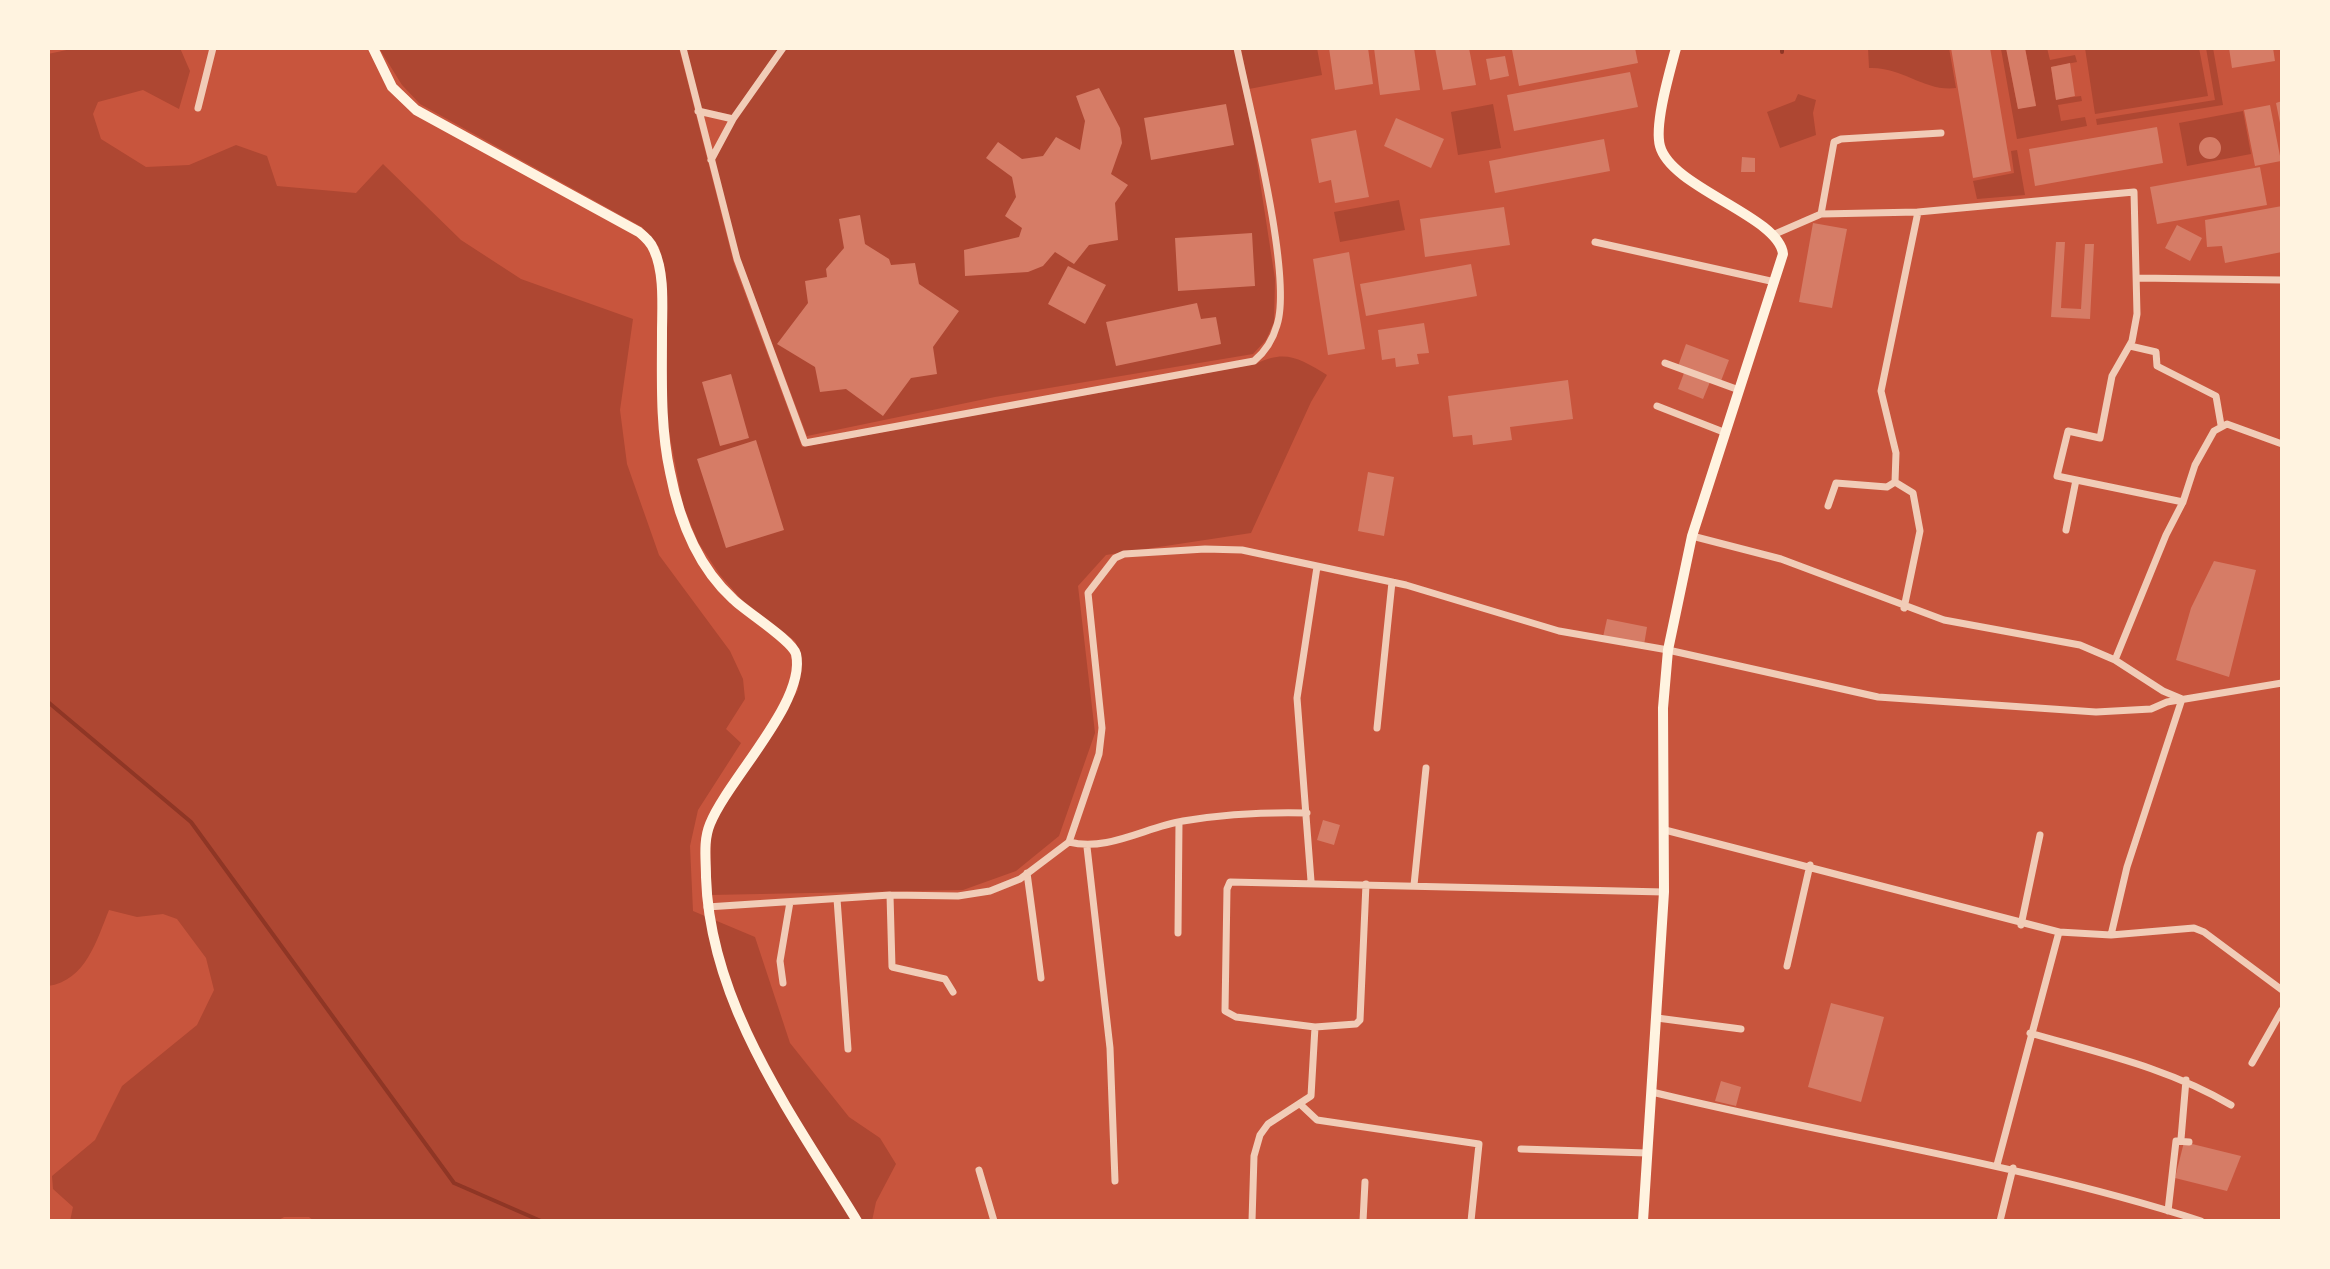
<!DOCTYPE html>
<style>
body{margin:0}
#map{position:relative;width:2330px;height:1269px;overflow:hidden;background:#c8553d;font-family:"PT Sans",sans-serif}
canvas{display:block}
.frame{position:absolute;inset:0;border:50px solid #fff3e0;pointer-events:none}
</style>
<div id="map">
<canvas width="2330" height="1269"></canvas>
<div class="frame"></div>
</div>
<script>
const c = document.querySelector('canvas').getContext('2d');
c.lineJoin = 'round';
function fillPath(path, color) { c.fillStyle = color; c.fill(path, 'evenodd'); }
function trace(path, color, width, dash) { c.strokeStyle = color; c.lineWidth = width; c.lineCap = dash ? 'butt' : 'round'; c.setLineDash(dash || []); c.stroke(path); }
fillPath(new Path2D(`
 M76 48H180L190 71 179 109 143 90 98 102 93 114 101 139 146 167 189 165 236 145 267 156 277 186 356 193 383 164 461 240 521 279 633 319 620 410 627 464 659 555 730 651 743 679 745 699 726 729 741 743 698 810 690 846 693 911 755 937 790 1043 849 1117 880 1138 896 1164 876 1202 872 1221H314L309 1217H284L277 1221H70L73 1207 53 1189 52 1176 95 1140 122 1086 197 1025 214 990 206 958 177 919 163 914 137 917 109 910C97 939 86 981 48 986V54Z
 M379 48H679L734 264 802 447 1256 364C1286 349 1300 359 1327 375L1311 402 1251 533 1106 555 1078 586 1095 733 1059 836 1016 871 963 890 710 895 711 827 798 690 801 656 795 641 742 600 720 575 698 542 683 505 667 421 665 269 659 247 642 227 420 104 402 85Z
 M686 48H779L732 115 700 108Z
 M786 48H1234L1254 143 1275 279 1274 322 1266 340 1253 354 995 397 807 436 740 258 714 162 735 121Z
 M1241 48H1317L1322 75 1249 89Z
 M1868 48H1949L1956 88C1925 92 1901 66 1869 68Z
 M2006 48 2018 109 2036 105 2025 48H2047L2050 60 2075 55 2077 62 2051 67 2056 99 2081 96 2082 101 2058 105 2061 121 2085 117 2087 126 2017 139 2001 49Z
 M2085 48H2199L2208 96 2095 114Z
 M2206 48H2213L2223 105 2097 125 2096 119 2215 100Z
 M1798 94 1816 100 1813 113 1816 135 1780 148 1767 112 1795 101Z
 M1493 104 1501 148 1458 155 1451 112Z
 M2243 111 2251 154 2187 166 2179 123Z
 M2017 150 2025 195 1977 199 1973 181 2014 173 2011 151Z
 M1399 200 1405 230 1340 242 1334 212Z`), '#ae4732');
trace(new Path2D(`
 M1782 52V48
 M48 702 191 822 454 1183 541 1221`), '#8f3625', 4);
fillPath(new Path2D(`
 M1329 48H1368L1373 84 1335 90Z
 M1374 48H1414L1420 90 1380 95Z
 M1435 48H1469L1476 85 1443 90Z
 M1524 48H1635L1638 63 1519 86 1512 50Z
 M1951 48H1990L2011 171 1973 178Z
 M2006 48H2025L2036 106 2018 109Z
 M2229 48H2273L2275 61 2232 68Z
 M1505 56 1509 76 1490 80 1486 59Z
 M2070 63 2075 96 2056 100 2051 67Z
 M1630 72 1638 107 1514 131 1507 95Z
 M1099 88 1120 128 1122 143 1111 174 1128 185 1115 203 1118 240 1089 245 1074 264 1055 252 1043 266 1028 272 965 276 964 250 1019 237 1022 228 1005 216 1016 197 1012 177 986 158 998 142 1022 159 1043 156 1056 137 1080 150 1085 121 1076 96Z
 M2282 101V128H2281L2276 103Z
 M1226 104 1234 145 1151 160 1144 118Z
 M2270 105 2281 161 2255 166 2244 110Z
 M1396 118 1444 139 1431 168 1384 146Z
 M2157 127 2163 163 2035 186 2029 149Z
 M1356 130 1369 197 1335 203 1331 180 1319 183 1311 139Z
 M2199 148a11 11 0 1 1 22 0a11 11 0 1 1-22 0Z
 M1604 139 1610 171 1495 193 1489 161Z
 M1742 157 1755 158V172H1741Z
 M2260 167 2267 205 2157 224 2150 187Z
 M2282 206V252L2225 263 2222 246 2207 247 2205 220Z
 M1504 207 1510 245 1425 257 1420 219Z
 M860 215 865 244 889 259 891 265 915 263 919 284 959 311 933 347 937 374 911 378 883 416 846 389 820 392 815 367 777 344 808 303 805 281 827 277 826 269 844 248 839 219Z
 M1813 223 1847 229 1832 308 1799 302Z
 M2177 225 2202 238 2190 261 2165 248Z
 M1252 233 1255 286 1178 291 1175 238Z
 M2056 242H2065L2061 308 2081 309 2085 244H2094L2090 319 2051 317Z
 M1349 252 1365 349 1328 355 1313 259Z
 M1471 264 1477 296 1366 316 1360 284Z
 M1068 266 1106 285 1085 324 1048 304Z
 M1197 303 1201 319 1216 317 1221 344 1116 366 1106 322Z
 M1424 323 1429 353 1417 354 1419 364 1396 367 1395 358 1382 360 1378 330Z
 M1686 344 1729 360 1721 381 1678 366Z
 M1684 373 1710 382 1703 399 1678 389Z
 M731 374 749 438 720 446 702 382Z
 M1568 380 1573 419 1510 427 1512 440 1473 445 1472 435 1453 437 1448 396Z
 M756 440 784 530 726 548 697 459Z
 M1368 472 1394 477 1384 536 1358 531Z
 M2214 561 2256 570 2229 677 2176 660 2191 608Z
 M1607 619 1647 627 1644 645 1603 637Z
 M1323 820 1340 825 1334 845 1317 840Z
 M1831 1003 1884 1017 1861 1102 1808 1087Z
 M1721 1081 1741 1087 1736 1106 1715 1101Z
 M2184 1142 2241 1156 2227 1191 2175 1178Z`), '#d67c66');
trace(new Path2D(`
 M683 48 737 259 805 443 1254 361C1265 352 1273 339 1277 325 1293 276 1249 106 1237 48
 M198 108 213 48
 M698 111 733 119
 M711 160 733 119 783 48
 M1821 214 1834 142 1841 139 1941 133
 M1775 234 1821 214 1918 212 2134 192 2137 314 2132 341 2112 376 2100 438 2068 431 2057 476 2183 502
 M1595 242 1775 282
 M2137 278 2282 280
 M2130 346 2156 352 2157 366 2216 396 2221 425
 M1665 363 1739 390
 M1657 406 1726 433
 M1828 506 1836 483 1887 487 1895 482
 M2066 530 2076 480
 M1692 536 1781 559 1944 620 2080 645 2115 660 2163 691 2182 699 2127 867 2111 935
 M1904 608 1920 531 1913 493 1895 482 1896 453 1881 391 1918 212
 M2115 660 2166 535 2183 502 2195 465 2214 431 2227 424 2282 444
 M1377 728 1392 582
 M1665 830 2059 932 2111 935 2194 928 2204 932 2282 990
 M1069 842 1099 754 1102 728 1088 593 1115 558 1124 554 1205 549 1242 550 1406 585 1559 631 1668 650 1878 697 2096 712 2151 709 2167 702 2282 683
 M1087 847 1110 1048 1115 1181
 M1027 873 1041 978
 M1311 881 1297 698 1317 567
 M1414 885 1426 768
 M890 895 892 967 945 979 953 992
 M837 899 848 1049
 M707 907 890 895 958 896 990 891 1020 879 1069 842C1107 852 1146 827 1183 821 1225 814 1265 812 1307 813
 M2021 925 2040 835
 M1178 933 1179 822
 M1787 966 1810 865
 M783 983 780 961 790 902
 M1657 1018 1741 1029
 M1315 1027 1236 1017 1225 1011 1227 889 1230 882 1664 892
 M2030 1033C2099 1053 2169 1068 2231 1105
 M2252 1063 2282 1010
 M1652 1092C1835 1137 2021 1163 2201 1221
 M1300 1104 1317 1120 1479 1144 1471 1221
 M2181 1139 2186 1080
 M1521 1149 1647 1153
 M1997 1165 2059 932
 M979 1170 994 1221
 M2168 1211 2176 1141 2189 1142
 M1252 1221 1254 1156 1260 1135 1268 1124 1311 1096 1315 1027 1356 1024 1360 1020 1366 884
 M1363 1221 1365 1182
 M2000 1221 2013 1168`), '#f1ccb7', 7);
trace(new Path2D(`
 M373 48 392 87 416 110 639 232C645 237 651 242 654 250 665 274 662 308 662 333 662 379 660 426 670 472 679 519 697 566 733 599 746 612 792 640 796 654 807 701 728 779 710 824 703 841 706 859 706 877 710 1005 793 1116 857 1221
 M1643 1221 1664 892 1663 708 1668 650 1692 536 1783 254C1779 216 1671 188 1660 146 1654 124 1670 71 1676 48`), '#fff3e0', 10);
</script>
